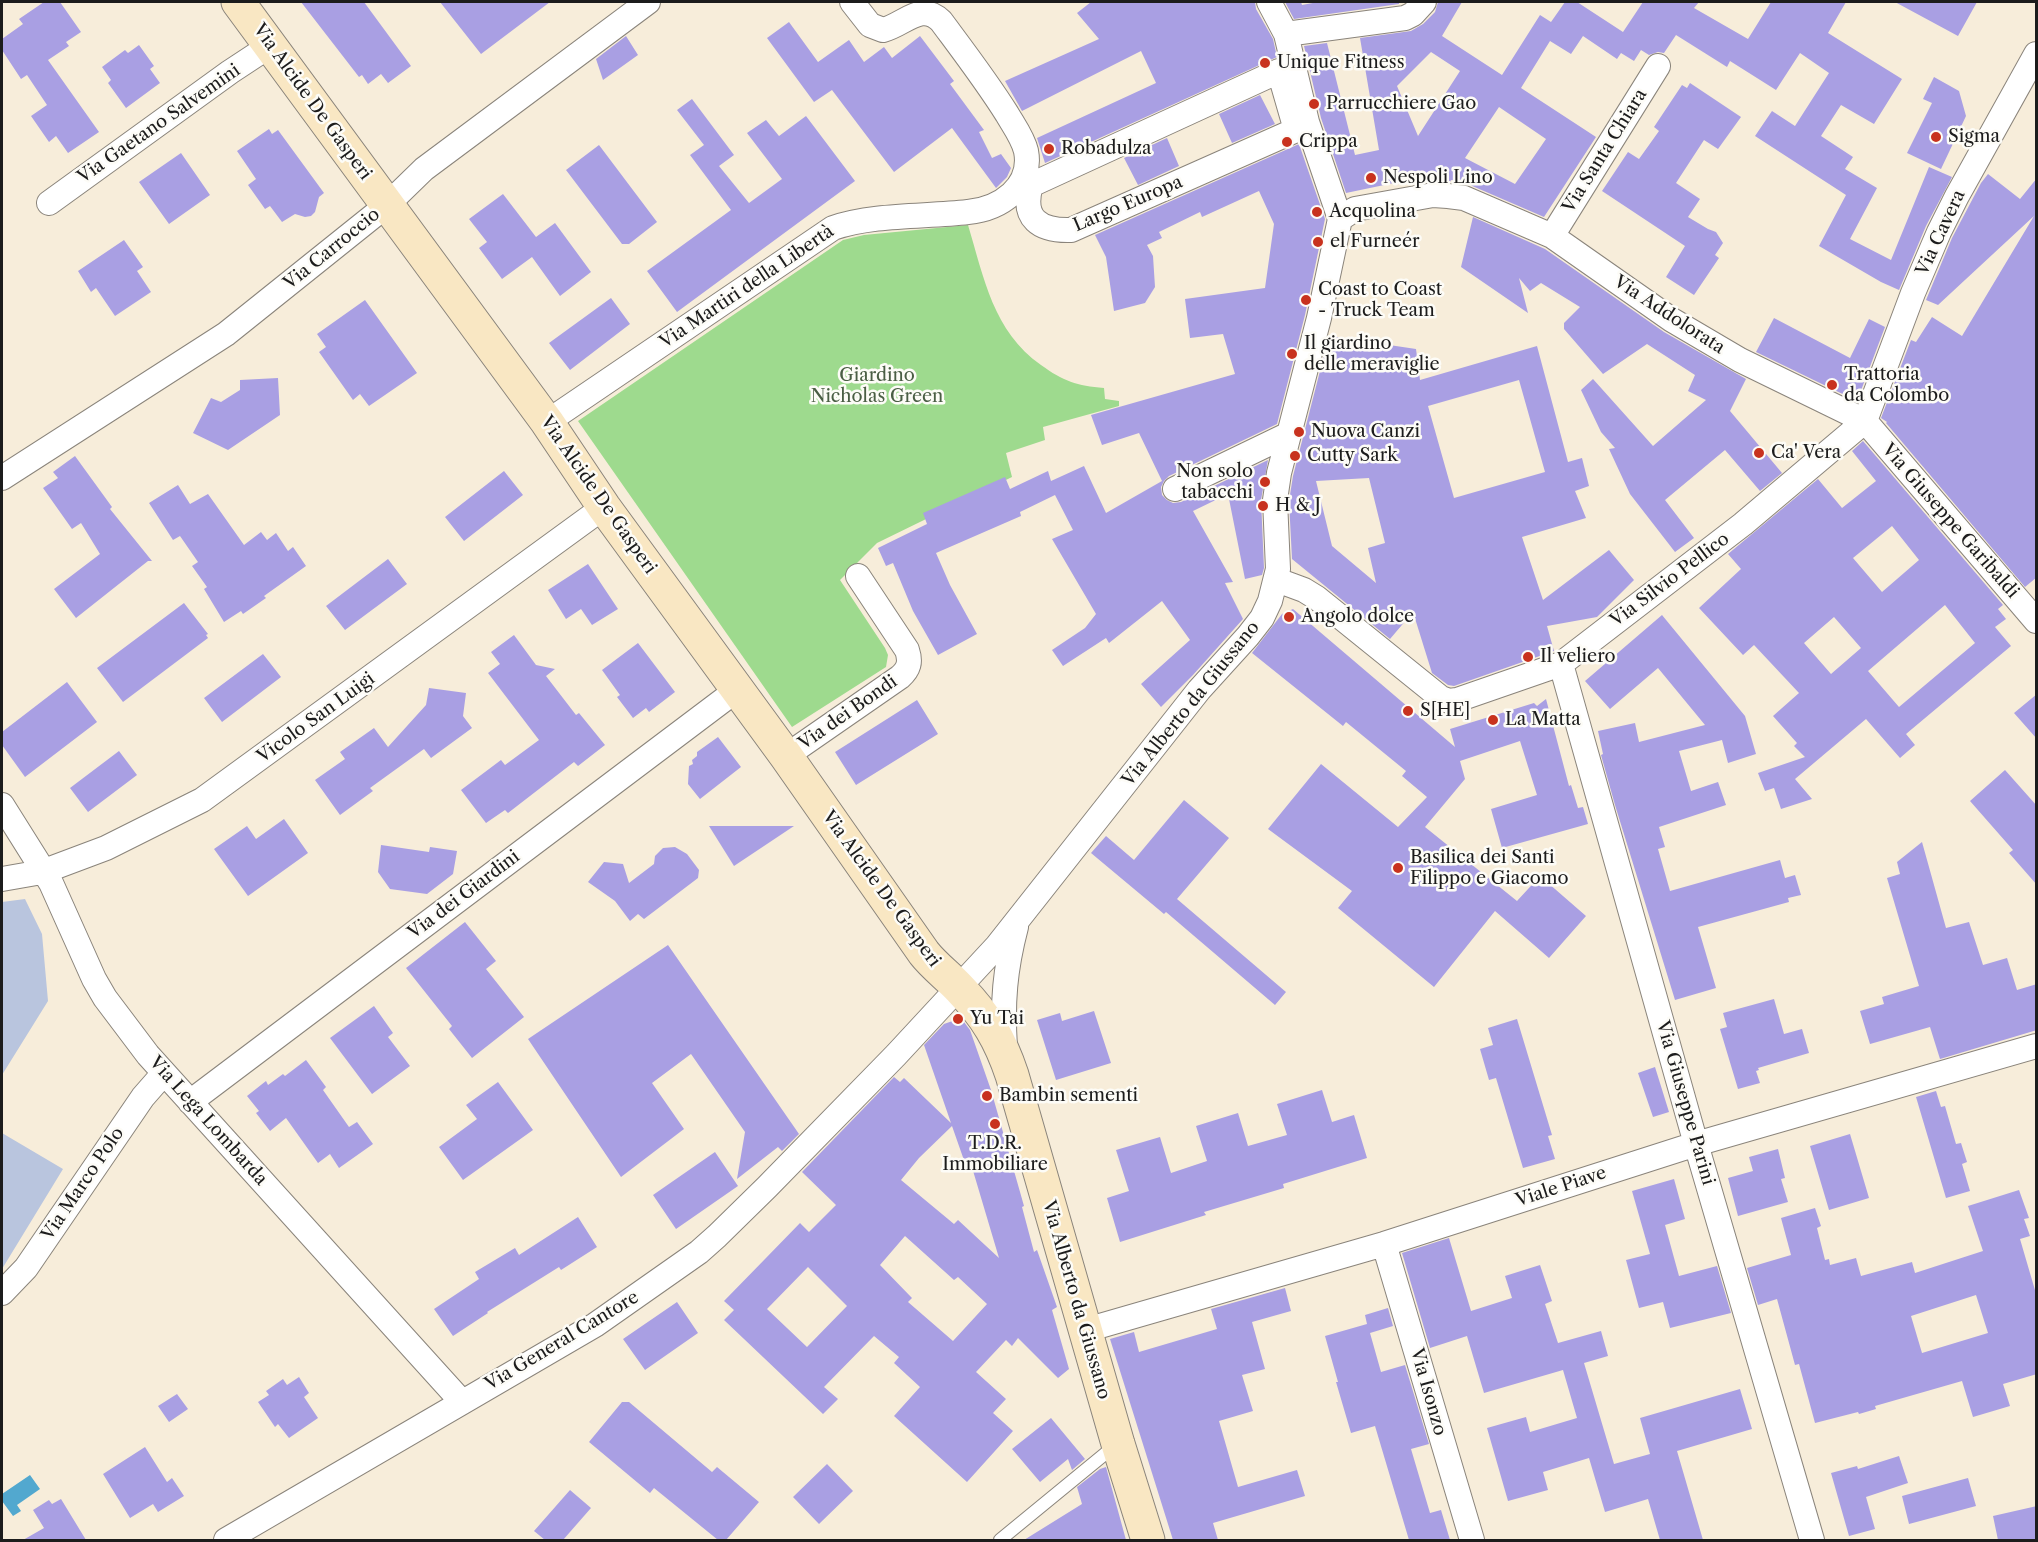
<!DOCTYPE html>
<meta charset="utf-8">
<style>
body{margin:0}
#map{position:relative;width:2038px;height:1542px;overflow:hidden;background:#f7edda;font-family:"Libre Caslon Text",serif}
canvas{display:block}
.frame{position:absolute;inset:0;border:3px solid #1c1c1c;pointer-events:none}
</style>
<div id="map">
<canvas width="2038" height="1542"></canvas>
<div class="frame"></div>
</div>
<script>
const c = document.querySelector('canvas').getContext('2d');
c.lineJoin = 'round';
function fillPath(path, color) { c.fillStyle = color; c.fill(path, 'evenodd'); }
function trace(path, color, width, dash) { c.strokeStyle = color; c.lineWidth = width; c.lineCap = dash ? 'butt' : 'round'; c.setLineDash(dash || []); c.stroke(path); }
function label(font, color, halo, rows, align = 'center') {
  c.font = font + ' "Libre Caslon Text",serif'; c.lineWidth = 5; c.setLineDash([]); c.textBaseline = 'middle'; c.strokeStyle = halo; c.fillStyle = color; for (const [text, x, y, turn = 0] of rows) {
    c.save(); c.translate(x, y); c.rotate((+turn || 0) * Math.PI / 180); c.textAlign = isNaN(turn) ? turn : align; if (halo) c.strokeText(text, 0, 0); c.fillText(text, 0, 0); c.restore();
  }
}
fillPath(new Path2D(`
 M25 899 42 934 48 1001 2 1075V902Z
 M2 1133 63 1169 2 1269Z`), '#b9c5de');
fillPath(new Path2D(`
 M968 225C984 278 993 331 1041 365 1063 381 1077 386 1104 388L1105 399 1119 401V406L1043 427 1045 440 1006 453 1012 477 877 543 840 580 885 648 888 655 886 667 792 727 578 421 843 240 864 235Z`), '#9eda8e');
fillPath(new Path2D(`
 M30 1475 40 1489 17 1505 21 1511 13 1516 2 1501V1494Z`), '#52a8cf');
fillPath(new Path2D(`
 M44 2H60L81 32 66 42 69 46 48 60 99 132 68 153 56 136 49 142 31 116 47 105 27 75 21 79 2 50V39L23 24 19 19Z
 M301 2H364L411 66 388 83 381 74 368 84 362 75 359 77Z
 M440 2H550L481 54Z
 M1091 2H1255L1256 9 1273 39 1277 57 1045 163 1037 138 1156 83 1141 51 1022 111 1005 81 1099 39 1077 13Z
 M1285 2H1301L1302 5 1318 2H1399V4L1294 19Z
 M1438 2H1462L1442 36 1502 75 1540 15 1551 22 1565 2H1577L1623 32 1643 2H1699L1694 8 1748 39 1771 2H1846L1828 33 1902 79 1874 124 1841 105 1821 136 1853 157 1845 169 1877 188 1850 239 1891 260 1929 167 1952 177 1926 226 1899 290 1881 282 1819 246 1846 195 1755 136 1772 111 1795 126 1829 73 1800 53 1776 90 1730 61 1727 67 1676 35 1664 53 1658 52 1649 55 1641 50 1634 61 1621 53 1617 59 1583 36 1571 54 1550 41 1521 88 1596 137 1544 217 1470 185 1451 180 1450 182 1444 181 1432 175 1346 193 1321 118 1304 46 1327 43 1355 155 1379 150 1360 38 1411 31 1423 24 1435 12ZM1431 52 1460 71 1418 136 1397 86ZM1499 107 1546 139 1515 184 1465 158Z
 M1895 2H1977L1958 36Z
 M789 22 818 62 849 40 864 62 884 47 892 58 920 36 954 81 950 84 984 130 979 132 992 158 1001 154 1011 168 1007 177 996 188 952 128 894 172 832 90 814 102 767 38Z
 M626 36 638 55 603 80 596 59Z
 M139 45 154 66 150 69 160 83 126 108 108 83 111 80 102 67 125 50 128 53Z
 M1934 77 1959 91 1966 116 1941 169 1907 153 1932 103 1923 99Z
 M1690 83 1741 117 1718 149 1704 140 1676 183 1700 199 1688 217 1708 229 1716 232 1723 243 1715 255 1719 258 1694 295 1666 277 1685 246 1602 191 1628 152 1639 159 1659 131 1654 127 1682 85 1687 88Z
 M1260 95 1275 124 1232 143 1219 114Z
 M692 99 734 155 719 166 749 203 782 179 747 133 766 120 779 136 806 116 855 181 677 312 647 271 731 210 690 155 704 145 677 110Z
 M269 129 272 134 278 130 324 193 319 197 315 212 311 216 305 217 295 214 282 222 270 206 265 209 248 185 256 179 237 151Z
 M1167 138 1179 166 1138 185 1124 158Z
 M1299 144 1325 219 1305 315 1277 424 1169 476 1164 481 1161 487 1162 495 1167 500 1173 503 1181 502 1268 460 1261 500 1264 568 1262 575 1245 579 1228 494 1193 511 1233 582 1225 583 1243 619 1193 675 1161 707 1141 684 1190 640 1162 601 1109 643 1106 638 1063 666 1052 650 1085 628 1096 614 1052 539 1073 530 1055 495 1020 512 1021 516 936 553 950 585 977 634 938 655 913 611 893 563 886 566 878 548 927 524 923 513 1005 477 1010 489 1048 471 1051 481 1084 466 1106 513 1162 481 1139 433 1102 445 1091 415 1235 374 1223 334 1190 338 1185 299 1265 288 1274 224 1259 191 1202 217 1200 212 1159 232 1162 238 1147 245 1153 256 1155 287 1145 303 1114 311 1106 257 1095 235Z
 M599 145 657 222 629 244H622L566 170Z
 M181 153 210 195 169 224 139 182Z
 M1988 174 2020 199 2037 178V577L2025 587 1886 423 1887 422 1881 418 1911 340 1916 342 1932 317 1962 336 2034 216 1938 305 1926 300 1952 238 1981 183Z
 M503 194 536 237 555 223 591 272 560 296 532 257 502 279 479 248 487 242 469 219Z
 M1473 217 1545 249 1664 332 1746 379 1730 411 1782 473 1760 491 1725 450 1665 500 1694 538 1675 552 1630 494 1609 449 1615 448 1601 432 1581 390 1593 379 1653 446 1706 400 1688 391 1695 375 1647 344 1603 374 1564 329V323L1580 307 1541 283 1530 291 1519 278 1528 313 1461 267Z
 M124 240 143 267 137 271 151 292 115 316 96 288 91 292 78 271Z
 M611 298 630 324 570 370 549 343Z
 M365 300 417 373 369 406 360 394 353 400 319 352 326 347 317 334Z
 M1774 318 1850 358 1869 319 1885 327 1857 401 1756 352Z
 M1329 336 1416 349 1420 380 1537 346 1568 462 1582 458 1589 486 1575 491 1586 518 1522 537 1543 600 1609 550 1634 580 1597 617 1547 626 1554 651 1454 686 1448 685 1432 673 1413 612 1390 639 1292 559 1289 501 1293 476ZM1519 380 1545 472 1454 498 1428 406ZM1369 478 1385 543 1368 548 1376 583 1332 546 1316 481Z
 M278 378 280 415 228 450 193 433 211 398 221 402 240 390V380Z
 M1863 441 2003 605 1998 609 2006 619 1995 627 2011 646 1906 734 1915 745 1900 758 1866 719 1795 779 1812 799 1781 809 1774 788 1765 791 1758 773 1805 757 1794 746 1797 743 1773 716 1799 693 1754 645 1743 655 1699 608 1741 569 1728 554 1818 479 1842 508 1876 481 1852 451ZM1892 526 1919 560 1882 592 1853 558ZM1945 605 1975 643 1899 707 1868 671ZM1834 617 1861 648 1831 674 1804 643Z
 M75 456 112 507 110 509 152 561H148L76 618 54 589 100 554 81 523 72 529 43 488 58 478 53 472Z
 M504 471 523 495 464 541 445 517Z
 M178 485 190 504 208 494 244 545 261 532 267 540 276 533 288 551 293 547 306 566 264 596 266 598 243 614 241 611 224 622 204 589 207 587 192 566 198 562 180 536 173 540 149 503Z
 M388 559 407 584 345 630 326 606Z
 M588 564 618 609 592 625 581 609 566 619 548 590Z
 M184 603 208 634 206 635 208 638 123 702 97 668Z
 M1293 609 1455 747 1450 729 1534 703 1537 706 1546 699 1569 786 1571 785 1578 808 1583 807 1588 824 1502 848 1491 809 1537 795 1520 741 1460 761 1465 779 1425 827 1517 901 1540 876 1586 916 1549 958 1495 911 1434 987 1338 908 1352 891 1268 829 1321 764 1398 827 1427 797 1402 776 1406 771 1346 722 1343 726 1252 653 1282 614Z
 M1662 615 1745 716 1756 754 1728 763 1722 740 1679 751 1691 791 1718 782 1726 805 1659 827 1665 847 1658 849 1670 891 1780 860 1785 878 1795 875 1801 895 1788 898 1789 902 1698 927 1716 988 1675 1000 1615 805 1601 755 1603 754 1598 731 1635 723 1639 742 1705 725 1658 668 1610 709 1585 681Z
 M514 635 536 665 555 669 546 676 576 715 579 713 605 745 578 766 574 762 508 813 505 810 486 823 461 790 501 760 505 765 539 740 488 673 500 664 491 652Z
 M638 643 675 692 649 712 646 708 633 718 617 697 620 695 602 670Z
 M263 654 281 677 222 722 204 698Z
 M67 682 97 722 25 777 2 745V732Z
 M429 688 466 693 463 716 472 728 431 758 424 749 370 788 373 791 340 815 315 780 345 759 340 752 374 728 388 747 426 705Z
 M2037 694V739L2014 713Z
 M917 700 938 734 856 785 835 752Z
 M718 737 741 767 700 799 688 784 689 766 693 764 692 760 697 756V752Z
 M119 751 137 775 88 812 70 788Z
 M2005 770 2037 806V885L2009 853 2013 850 1970 801Z
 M1184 800 1229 838 1177 899 1286 992 1275 1005 1166 912 1164 914 1091 853 1106 836 1134 860Z
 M284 819 308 853 248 896 214 849 247 826 256 839Z
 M709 826H794L734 866Z
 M1922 842 1946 928 1969 922 1983 965 2007 958 2017 990 2037 984V1030L1940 1059 1930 1027 1870 1044 1860 1011 1884 1004 1882 997 1919 986 1887 878 1900 874 1897 862Z
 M381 845 429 852 430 847 457 851 453 874 427 894 390 889 378 872Z
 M675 847 687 854 699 870 698 878 644 919 638 914 630 921 615 901 588 882 604 862 623 864 629 883 654 864 655 856 663 848Z
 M465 922 496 961 486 969 524 1017 472 1058 449 1029 452 1026 406 968Z
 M668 945 799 1134 782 1151 778 1147 737 1179 745 1132 691 1054 652 1083 684 1129 621 1177 528 1039Z
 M1774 999 1784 1034 1802 1029 1809 1053 1758 1068 1759 1070 1756 1071 1760 1083 1738 1089 1720 1029 1727 1027 1723 1013Z
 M374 1006 393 1033 388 1037 410 1066 372 1094 330 1038Z
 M1094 1011 1111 1063 1056 1080 1037 1020 1060 1013 1062 1021Z
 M961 1018 970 1030 991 1090 1024 1206 1022 1207 1034 1252 1037 1250 1057 1307 1052 1310 1069 1369 1058 1378 1018 1338 1012 1346 1006 1340 976 1372 1006 1399 993 1413 1013 1431 967 1482 894 1416 920 1387 894 1363 899 1357 874 1336 824 1387 838 1399 823 1414 724 1320 734 1310 724 1301 765 1259 800 1223 809 1232 836 1205 802 1172 894 1077 900 1082 904 1078 951 1123 924 1045 944 1024ZM952 1126 966 1166 971 1164 999 1258 958 1220 954 1224 901 1180 919 1158ZM905 1236 954 1280 958 1277 987 1304 953 1341 908 1302 912 1298 880 1265ZM808 1267 847 1306 807 1347 767 1309Z
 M1517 1019 1552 1135 1548 1136 1555 1159 1523 1168 1496 1078 1489 1080 1480 1049 1493 1045 1488 1028Z
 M306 1060 326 1087 323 1090 349 1127 357 1122 373 1144 339 1168 330 1154 318 1163 286 1118 270 1131 256 1113 259 1111 247 1096 266 1081 268 1085 283 1074 285 1076Z
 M1655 1067 1669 1112 1653 1117 1638 1073Z
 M498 1082 533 1130 463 1180 439 1147 477 1119 466 1105Z
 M1322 1090 1332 1122 1354 1115 1367 1158 1283 1184 1284 1188 1204 1212 1206 1215 1120 1242 1107 1198 1129 1191 1116 1150 1160 1137 1171 1173 1207 1161 1196 1126 1238 1113 1248 1146 1287 1135 1277 1104Z
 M1936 1091 1941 1107 1945 1106 1956 1144 1961 1143 1967 1162 1962 1164 1970 1191 1946 1198 1916 1097Z
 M1850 1134 1869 1198 1829 1210 1810 1146Z
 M1778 1149 1785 1178 1781 1179 1788 1202 1738 1216 1728 1178 1753 1171 1749 1157Z
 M715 1152 738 1186 676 1229 653 1195Z
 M1674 1179 1685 1219 1665 1225 1679 1276 1717 1266 1731 1313 1670 1328 1663 1302 1639 1308 1626 1260 1650 1254 1632 1191Z
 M2019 1190 2029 1218 2024 1219 2030 1236 2020 1239 2037 1297V1374L2003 1384 2010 1406 1973 1417 1962 1381 1875 1406 1876 1409 1859 1414 1858 1412 1815 1423 1799 1364 1795 1365 1777 1299 1758 1305 1747 1268 1791 1255 1781 1218 1815 1208 1821 1226 1817 1228 1825 1260 1829 1259 1830 1265 1856 1258 1861 1276 1912 1262 1915 1273 1983 1251 1968 1206ZM1976 1295 1988 1333 1922 1353 1911 1316Z
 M578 1217 597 1247 561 1270 559 1267 487 1312 488 1313 453 1336 434 1309 479 1279 475 1272 515 1248 519 1255Z
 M1449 1238 1471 1311 1512 1298 1505 1276 1540 1265 1552 1301 1545 1304 1558 1343 1601 1331 1608 1356 1584 1363 1614 1464 1650 1454 1640 1418 1740 1389 1752 1429 1677 1451 1703 1540H1660L1648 1499 1605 1512 1589 1458 1543 1472 1548 1490 1508 1501 1487 1428 1526 1417 1530 1432 1577 1418 1563 1370 1484 1393 1467 1336 1430 1348 1402 1253Z
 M1285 1288 1291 1311 1252 1322 1265 1369 1242 1375 1253 1411 1219 1421 1238 1487 1297 1470 1305 1496 1213 1523 1218 1540H1173L1110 1339 1134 1332 1139 1352 1217 1329 1211 1309Z
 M677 1302 698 1333 645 1370 623 1339Z
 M1388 1308 1393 1326 1370 1333 1381 1372 1405 1365 1429 1444 1411 1449 1430 1513 1441 1510 1450 1540H1409L1375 1426 1351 1433 1336 1382H1338L1325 1336 1367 1324 1365 1315Z
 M299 1377 309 1393 304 1397 318 1418 289 1438 278 1424 275 1427 258 1402 269 1395 266 1391 283 1379 287 1385Z
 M177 1394 188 1409 169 1422 158 1406Z
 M622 1402H629L712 1472 717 1467 759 1502 726 1540H718L654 1488 650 1493 589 1442Z
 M1051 1418 1085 1459 1072 1470 1068 1459 1040 1482 1012 1449Z
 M145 1447 167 1482 172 1478 184 1496 158 1512 153 1504 130 1518 103 1474Z
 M1899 1456 1908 1483 1866 1497 1875 1529 1849 1536 1831 1473 1857 1466 1858 1469Z
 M827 1464 853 1491 819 1524 793 1497Z
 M1106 1467 1126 1540H1024L1082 1504 1077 1487 1100 1469Z
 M1968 1478 1976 1506 1909 1524 1902 1496Z
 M570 1490 591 1508 563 1540H545L534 1531Z
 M61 1499 86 1540H23L44 1528 33 1510 49 1500 52 1504Z
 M2037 1506V1540H1998L1993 1516Z`), '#a99fe3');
const lane = new Path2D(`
 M1000 1540 1117 1444`);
const street = new Path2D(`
 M1269 2 1286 34 1307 122 1340 219
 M1286 34 1405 18 1413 14 1424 2
 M1279 71 1296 130 1071 230C1040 231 1021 219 1031 185Z
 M49 203 230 72 271 45
 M1552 236 1658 66
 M547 422 833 228C874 214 925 217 968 212 1000 209 1033 187 1026 151 1023 138 1014 126 1007 114 987 82 964 52 941 21 921 1 904 25 883 30L870 25 852 2
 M2 478 226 334 387 205 424 169 648 2
 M1175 489 1289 434
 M1277 580 1304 590 1317 598 1441 698 1449 701 1457 700 1561 664 1743 524 1865 421 1913 293 1939 232 1957 196 2036 54
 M1561 664 1696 1144 1812 1540
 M786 756 900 677C909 669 911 662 907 650L858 576
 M2 805 51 883 94 979 105 998 148 1055 462 1402
 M2 879 42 872 106 848 202 800 604 507
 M1005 1047C1002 1003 1005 969 1016 927
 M190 1102 738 689
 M1384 1244 1472 1540
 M2 1293 26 1268 143 1097 164 1073
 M1086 1330 1384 1244 1696 1144 2036 1046
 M226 1540 595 1325 699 1252 717 1236 767 1187 896 1055 997 946 1199 690 1248 636 1262 618 1270 601 1278 569 1275 500 1279 473 1319 318 1340 219 1355 209 1433 195 1448 196 1464 198 1552 236 1672 320 1740 360 1865 421 2036 621`);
const secondary = new Path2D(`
 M238 2 547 422 604 507 786 756 924 953C934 966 948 976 960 989 986 1016 1000 1039 1012 1075L1118 1444 1148 1540`);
trace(lane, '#8a847b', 14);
trace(street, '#8a847b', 26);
trace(secondary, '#8a847b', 35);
trace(lane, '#fff', 12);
trace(street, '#fff', 24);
trace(secondary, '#f9e7c3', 33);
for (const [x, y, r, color] of [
 [1265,63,6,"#c8321e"],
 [1314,104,6,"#c8321e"],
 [1936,137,6,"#c8321e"],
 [1287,142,6,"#c8321e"],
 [1049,149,6,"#c8321e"],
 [1371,178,6,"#c8321e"],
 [1317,212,6,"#c8321e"],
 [1318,242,6,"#c8321e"],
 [1306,300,6,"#c8321e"],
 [1292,354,6,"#c8321e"],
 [1832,385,6,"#c8321e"],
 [1299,432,6,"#c8321e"],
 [1759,453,6,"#c8321e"],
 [1295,456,6,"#c8321e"],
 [1265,482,6,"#c8321e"],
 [1263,506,6,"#c8321e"],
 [1289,617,6,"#c8321e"],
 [1528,657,6,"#c8321e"],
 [1408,711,6,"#c8321e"],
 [1493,720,6,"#c8321e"],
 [1398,868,6,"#c8321e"],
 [958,1019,6,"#c8321e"],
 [987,1096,6,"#c8321e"],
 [995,1124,6,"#c8321e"]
]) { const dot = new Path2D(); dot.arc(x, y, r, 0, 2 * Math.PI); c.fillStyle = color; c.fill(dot); trace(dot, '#fdfcf7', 2); }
label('18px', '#1c1c1c', '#fdfcf7', [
 ["Unique Fitness",1277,63],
 ["Parrucchiere Gao",1326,104],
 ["Sigma",1948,137],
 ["Crippa",1299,142],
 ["Robadulza",1061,149],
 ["Nespoli Lino",1383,178],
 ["Acquolina",1329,212],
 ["el Furneér",1330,242],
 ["Coast to Coast",1318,290],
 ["- Truck Team",1318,311],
 ["Il giardino",1304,344],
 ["delle meraviglie",1304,365],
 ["Trattoria",1844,375],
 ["da Colombo",1844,396],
 ["Nuova Canzi",1311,432],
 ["Ca' Vera",1771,453],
 ["Cutty Sark",1307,456],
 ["Non solo",1253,472,"right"],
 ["tabacchi",1253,493,"right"],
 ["H & J",1275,506],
 ["Angolo dolce",1301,617],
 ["Il veliero",1540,657],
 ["S[HE]",1420,711],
 ["La Matta",1505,720],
 ["Basilica dei Santi",1410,858],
 ["Filippo e Giacomo",1410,879],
 ["Yu Tai",970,1019],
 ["Bambin sementi",999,1096],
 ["T.D.R.",995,1144,"center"],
 ["Immobiliare",995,1165,"center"]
], 'left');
label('18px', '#1c1c1c', '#fdfcf7', [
 ["Via Alcide De Gasperi",312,102,54],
 ["Via Gaetano Salvemini",159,124,-35],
 ["Via Santa Chiara",1605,151,-58],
 ["Largo Europa",1128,204,-23],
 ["Via Cavera",1941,233,-65],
 ["Via Carroccio",332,249,-39],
 ["Via Martiri della Libertà",747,287,-34],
 ["Via Addolorata",1669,315,33],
 ["Via Alcide De Gasperi",598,495,55],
 ["Via Giuseppe Garibaldi",1950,521,49],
 ["Via Silvio Pellico",1670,580,-37],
 ["Via Alberto da Giussano",1191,704,-51],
 ["Via dei Bondi",848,713,-35],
 ["Vicolo San Luigi",316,718,-36],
 ["Via Alcide De Gasperi",881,889,54],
 ["Via dei Giardini",464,895,-37],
 ["Via Giuseppe Parini",1685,1103,74],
 ["Via Lega Lombarda",208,1121,48],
 ["Via Marco Polo",83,1184,-56],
 ["Viale Piave",1561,1187,-18],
 ["Via Alberto da Giussano",1076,1300,74],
 ["Via General Cantore",562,1341,-31],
 ["Via Isonzo",1428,1392,74]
]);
label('18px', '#4a5e44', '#fdfcf7', [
 ["Giardino",877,376],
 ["Nicholas Green",877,397]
]);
</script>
